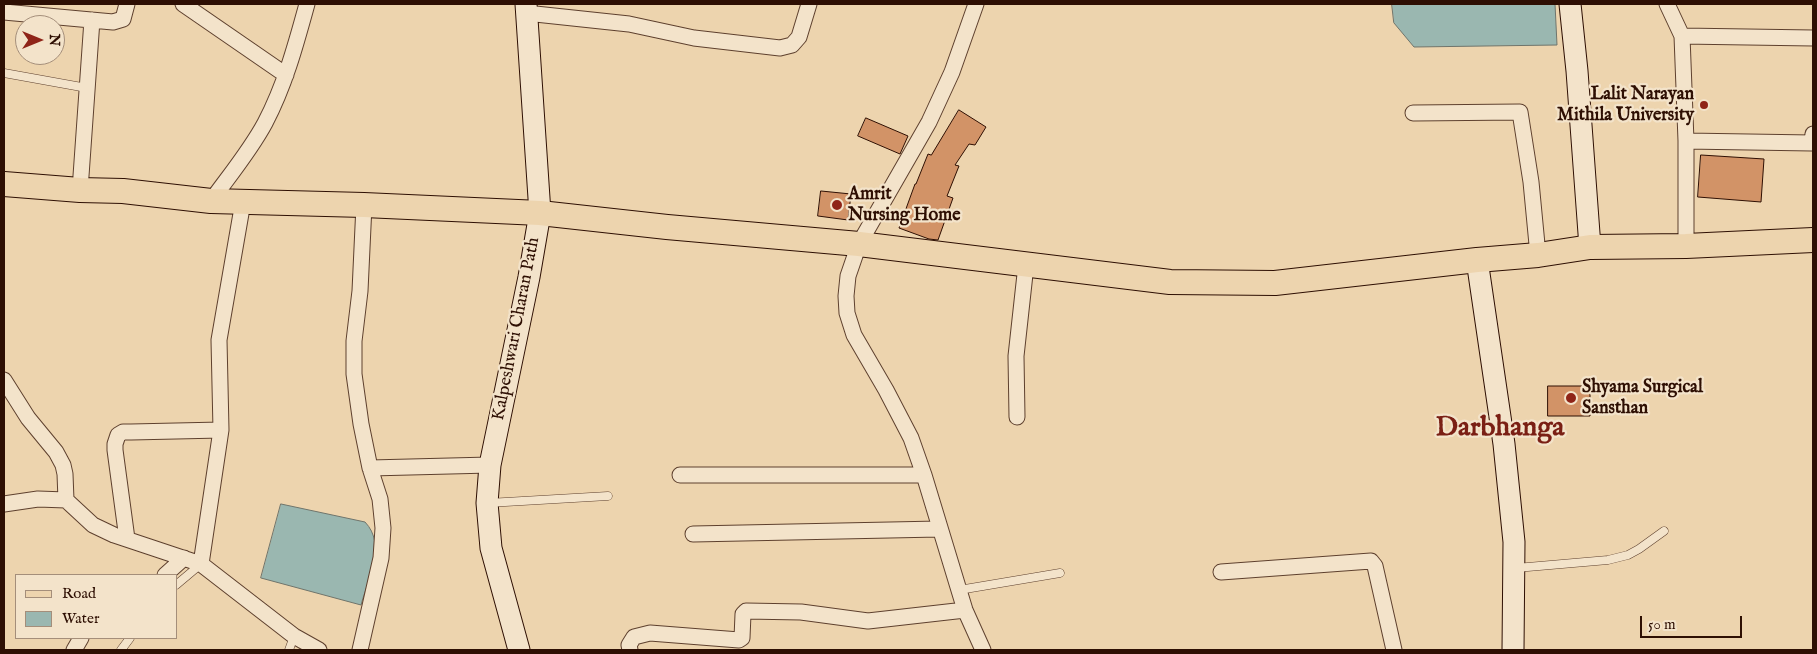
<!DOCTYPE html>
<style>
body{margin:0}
#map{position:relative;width:1817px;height:654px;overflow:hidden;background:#edd4ae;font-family:"IM FELL English",serif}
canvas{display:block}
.frame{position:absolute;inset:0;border:5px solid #2e0f03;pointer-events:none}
.legend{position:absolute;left:15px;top:574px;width:162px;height:65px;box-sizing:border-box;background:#f3e3ca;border:1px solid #a48e7a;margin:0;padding:6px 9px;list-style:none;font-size:15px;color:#2e0f03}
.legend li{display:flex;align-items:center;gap:10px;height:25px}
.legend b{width:25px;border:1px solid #a48e7a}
.north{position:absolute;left:15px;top:15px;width:50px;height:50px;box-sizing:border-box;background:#f3e3ca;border:1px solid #a48e7a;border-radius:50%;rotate:90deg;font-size:14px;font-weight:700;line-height:20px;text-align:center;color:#2e0f03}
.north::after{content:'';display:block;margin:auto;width:18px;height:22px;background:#8f2418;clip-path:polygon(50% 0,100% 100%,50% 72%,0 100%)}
.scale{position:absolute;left:1640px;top:616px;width:102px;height:22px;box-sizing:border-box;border:2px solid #2e0f03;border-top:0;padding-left:6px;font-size:15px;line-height:18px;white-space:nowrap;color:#2e0f03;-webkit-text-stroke:4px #f3e3ca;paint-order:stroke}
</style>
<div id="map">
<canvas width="1817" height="654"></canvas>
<div class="frame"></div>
<ul class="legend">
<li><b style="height:6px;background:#edd4ae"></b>Road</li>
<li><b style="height:14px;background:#9ab7b0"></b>Water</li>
</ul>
<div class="north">N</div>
<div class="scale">50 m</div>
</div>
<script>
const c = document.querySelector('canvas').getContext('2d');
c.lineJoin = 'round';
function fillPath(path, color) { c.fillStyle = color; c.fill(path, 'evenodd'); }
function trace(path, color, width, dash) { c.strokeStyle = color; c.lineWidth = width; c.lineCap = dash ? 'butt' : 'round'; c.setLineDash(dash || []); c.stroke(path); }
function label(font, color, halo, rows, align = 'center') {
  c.font = font + ' "IM FELL English",serif'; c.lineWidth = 4.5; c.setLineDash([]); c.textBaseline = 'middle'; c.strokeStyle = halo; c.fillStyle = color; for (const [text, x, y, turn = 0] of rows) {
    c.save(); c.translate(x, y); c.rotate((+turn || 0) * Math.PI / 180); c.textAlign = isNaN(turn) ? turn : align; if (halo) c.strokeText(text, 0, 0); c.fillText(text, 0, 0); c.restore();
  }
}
const water = new Path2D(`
 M1392 4H1555L1557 45 1414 47 1394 23Z
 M281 504 365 522C387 545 368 579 361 605L261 578Z`);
fillPath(water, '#9ab7b0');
trace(water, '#6f746b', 1);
const building = new Path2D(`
 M959 110 986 127 975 145 969 144 955 165 959 166 947 196 953 198 938 240 929 239 899 228 915 184H916L928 154 931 155Z
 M866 118 908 136 900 154 858 136Z
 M1701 155 1764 159 1761 202 1698 197Z
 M821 191 851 194 848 220 818 216Z
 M1548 386H1590V416H1548Z`);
fillPath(building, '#d29367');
trace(building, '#2e0f03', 1);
const lane = new Path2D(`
 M4 73 87 88
 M488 503 608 496
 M1516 568 1608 560 1628 555 1639 549 1664 531
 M176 585 201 564
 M959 590 1060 573
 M121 650 130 638
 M289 650 294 636`);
const street = new Path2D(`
 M183 4 286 75
 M976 4 952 72 929 122 859 244 848 276 846 296 847 313 854 335 886 390 911 438 924 475 965 610 983 650
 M1667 4 1682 36 1686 141 1812 143 1813 134
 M4 12 113 22 123 19 127 4
 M526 13 629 24 694 38 780 48 792 45 799 37 809 4
 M1682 36 1813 38
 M1413 113 1520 112 1531 182 1538 255
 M80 190 92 20
 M211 201C229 176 250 151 265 123 285 85 296 44 307 4
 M1686 246V141
 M4 380 28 418 56 452 63 465 65 474 66 500
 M1017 417 1016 356 1026 265
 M370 468 490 465
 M680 475H924
 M4 504 38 499 66 500 93 525 114 535 201 564 294 636 319 650
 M693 534 939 529
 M127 539 115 450V444L118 435 123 432H131L221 430
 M201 564 221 430 219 340 243 202
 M1221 572 1371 561 1375 566 1394 650
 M165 575 184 558
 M74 650 81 638
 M360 650 381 558 383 528 380 499 370 468 361 424 354 374V341L360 291 364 205
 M630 650 629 645 634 637 650 633 739 640 742 638 743 614 746 611 801 612 868 621 965 610`);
const secondary = new Path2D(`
 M1570 4 1577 71 1590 247
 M1477 260 1504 444 1514 542 1513 650
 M519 650 491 548 487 503 490 465 529 277 540 213 526 4`);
const primary = new Path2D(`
 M4 184 80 190 123 191 211 201 364 205 540 213 667 227 859 244 1170 282 1275 283 1477 260 1538 255 1590 247 1686 246 1813 240`);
trace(lane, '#5e402e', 9);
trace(street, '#5e402e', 17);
trace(secondary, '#2e0f03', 23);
trace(primary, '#2e0f03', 26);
trace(lane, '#f3e3ca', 8);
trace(street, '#f3e3ca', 15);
trace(secondary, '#f3e3ca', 21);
trace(primary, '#edd4ae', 24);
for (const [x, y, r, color] of [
 [1704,105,5,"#8f2418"],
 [837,205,6,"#8f2418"],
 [1571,398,6,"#8f2418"]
]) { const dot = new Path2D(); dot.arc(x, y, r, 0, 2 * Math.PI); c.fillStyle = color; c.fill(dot); trace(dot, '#f3e3ca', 2); }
label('bold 18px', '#2e0f03', '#f3e3ca', [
 ["Lalit Narayan",1694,95,"right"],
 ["Mithila University",1694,116,"right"],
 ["Amrit",848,195],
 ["Nursing Home",848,216],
 ["Shyama Surgical",1582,388],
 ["Sansthan",1582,409]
], 'left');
label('18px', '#2e0f03', '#f3e3ca', [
 ["Kalpeshwari Charan Path",517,329,-79]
]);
label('bold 28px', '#7a1f14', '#f3e3ca', [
 ["Darbhanga",1500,429]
]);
</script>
